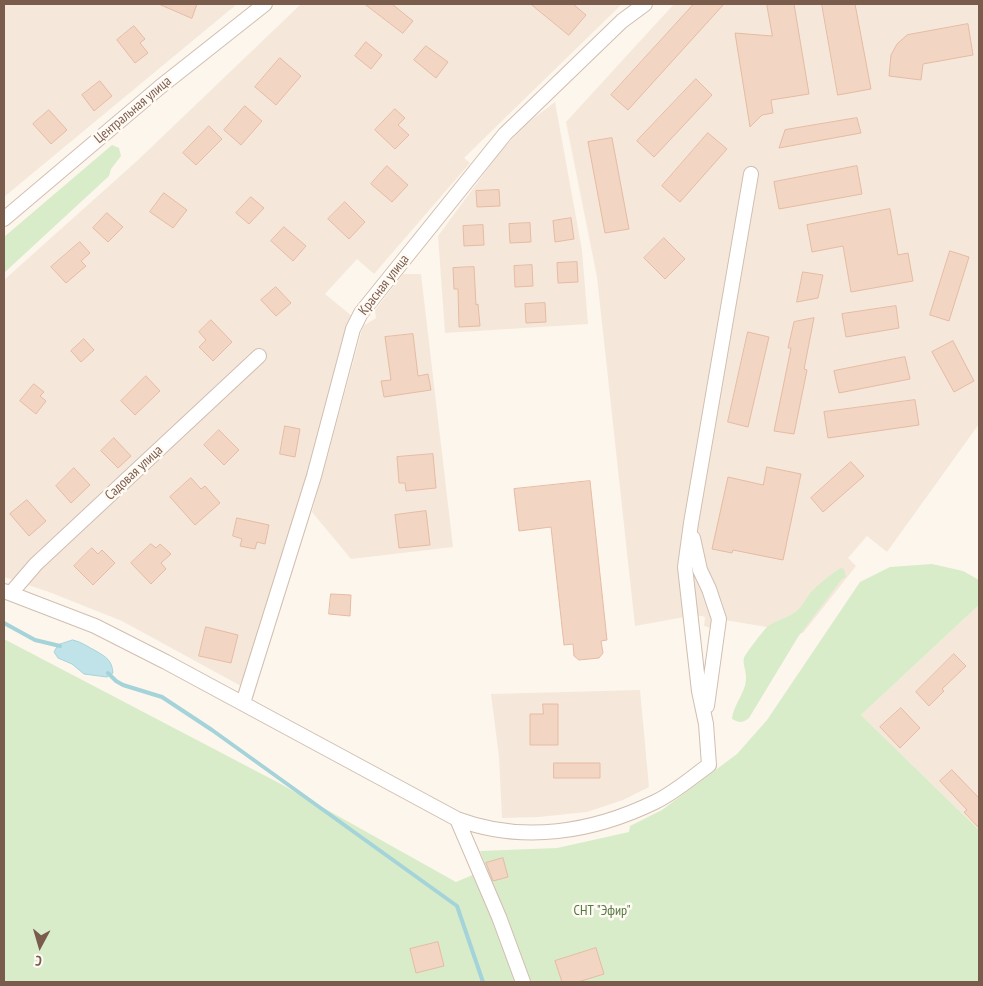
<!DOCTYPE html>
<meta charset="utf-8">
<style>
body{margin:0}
#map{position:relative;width:983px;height:986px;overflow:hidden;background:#fdf6ec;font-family:"PT Sans Narrow",sans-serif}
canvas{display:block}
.frame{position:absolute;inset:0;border:5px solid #7a5c4d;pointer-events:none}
.north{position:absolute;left:15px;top:921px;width:50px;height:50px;-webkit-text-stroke:4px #fffaf3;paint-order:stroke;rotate:186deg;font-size:14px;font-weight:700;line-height:20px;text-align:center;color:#7a5c4d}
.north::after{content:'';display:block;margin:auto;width:18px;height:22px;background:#7a5c4d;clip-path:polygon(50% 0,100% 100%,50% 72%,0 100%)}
</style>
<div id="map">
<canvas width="983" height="986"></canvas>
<div class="frame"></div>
<div class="north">С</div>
</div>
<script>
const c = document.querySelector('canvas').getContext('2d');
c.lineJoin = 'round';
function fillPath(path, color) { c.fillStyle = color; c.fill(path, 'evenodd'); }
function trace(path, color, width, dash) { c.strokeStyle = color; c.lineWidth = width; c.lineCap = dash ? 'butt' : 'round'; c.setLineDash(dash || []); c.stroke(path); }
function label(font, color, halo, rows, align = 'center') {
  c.font = font + ' "PT Sans Narrow",sans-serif'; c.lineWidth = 5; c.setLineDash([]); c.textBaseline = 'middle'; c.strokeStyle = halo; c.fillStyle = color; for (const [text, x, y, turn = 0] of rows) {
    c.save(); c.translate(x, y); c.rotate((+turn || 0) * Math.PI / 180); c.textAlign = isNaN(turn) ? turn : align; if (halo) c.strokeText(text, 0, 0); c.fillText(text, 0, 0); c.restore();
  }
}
fillPath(new Path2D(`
 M4 4H237L4 197Z
 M301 4H622L464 158 470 163 374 274 357 259 325 294 352 316 308 475 241 686 122 621 49 592 4 577V280L138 160Z
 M674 4H979V424L887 552 867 536 848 558 856 566 803 633 713 618 711 628 704 626 705 617 702 616H690L635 626 597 277 566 122Z
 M555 102 582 250 588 324 445 333 438 236 500 152 526 124Z
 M403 274H421L453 547 351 559 312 512 363 326 376 318 375 310Z
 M979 605V830L861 715Z
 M640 690 649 787 623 800 587 812 539 817 502 818 499 757 491 694Z`), '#f5e8da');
fillPath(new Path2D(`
 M112 145 119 148 121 156 111 169 109 176 4 273V237Z
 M932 564 963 571 979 580V605L861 715 979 830V982H4V639L279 783 456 882 487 869 480 851 557 848 629 832 630 826 662 810 737 754 767 720 860 582 890 567Z
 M841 568 844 569 846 577 842 579 798 637 749 718C742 723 740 723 732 719 733 705 745 694 746 680 747 672 742 663 744 658 745 654 764 630 767 627 777 619 791 618 800 608 804 603 807 597 811 592 817 586 833 572 841 568Z`), '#d8ecc9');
const water = new Path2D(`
 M73 640C82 642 88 647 96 651 106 657 112 660 113 673L107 677 84 674 72 664 58 658 54 652 58 645Z`);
fillPath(water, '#bfe3e8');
trace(water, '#a5d3da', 1);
trace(new Path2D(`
 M4 623 35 640 60 646
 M108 673 116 681 123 685 162 697 212 730 457 906 483 982`), '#a5d3da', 4);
const building = new Path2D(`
 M159 4H197L192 18Z
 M365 4H392L413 21 403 33Z
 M531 4H573L586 15 569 35Z
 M694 4H724L628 110 611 95Z
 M767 4H794L809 94 771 100 773 113 762 115 750 127 735 33 772 36Z
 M822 4H855L871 89 838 95Z
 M968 24 973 55 923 64 921 80 889 76 891 55 897 44 907 35Z
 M134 26 145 39 140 43 148 53 135 63 117 40Z
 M366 42 382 55 371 69 355 56Z
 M426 46 448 62 436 78 414 60Z
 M280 58 301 76 276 105 255 87Z
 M696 79 712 95 654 157 637 141Z
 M100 81 112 96 94 111 82 95Z
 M245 106 262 121 241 145 224 130Z
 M395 109 405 118 398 125 409 135 395 149 375 130Z
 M49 110 67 130 51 144 33 124Z
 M857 118 861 133 779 148 785 130Z
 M209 126 222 139 196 165 183 153Z
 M708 133 727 149 680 202 662 186Z
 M612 138 629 229 605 233 588 142Z
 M387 166 408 185 392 202 371 184Z
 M857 166 862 194 779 209 774 182Z
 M499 190 500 206 477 207 476 191Z
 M164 193 187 210 173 228 150 212Z
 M251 197 264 208 249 224 236 213Z
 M345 202 365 222 349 239 328 219Z
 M890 209 898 255 908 253 913 281 851 292 843 246 812 252 807 225Z
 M107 213 123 227 108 242 93 228Z
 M571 218 574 239 555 242 553 221Z
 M530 223 531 242 510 243 509 224Z
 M483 225 484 245 464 246 463 226Z
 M284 227 306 246 293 261 271 241Z
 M664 238 685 259 665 279 644 258Z
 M80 242 90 253 81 261 86 266 66 283 51 267Z
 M950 251 969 257 949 321 930 315Z
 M577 262 578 282 558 283 557 263Z
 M532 265 533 286 515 287 514 266Z
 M474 267 476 305 478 304 480 326 459 327 458 289H454L453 268Z
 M803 272 823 275 818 298 797 302Z
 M276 287 291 303 276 316 261 300Z
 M545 303 546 322 526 323 525 304Z
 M896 306 899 328 846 337 842 314Z
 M814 318 804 369 807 370 794 434 774 431 791 348H788L794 322Z
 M211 320 232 342 213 361 199 347 206 340 199 332Z
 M748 332 769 337 748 427 728 422Z
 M413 334 418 376 428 374 431 390 384 397 381 381 391 380 385 337Z
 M84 339 94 350 81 362 71 351Z
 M953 341 974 381 954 392 932 352Z
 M905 357 910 379 839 393 834 371Z
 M146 376 160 391 135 415 121 401Z
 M34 384 44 392 40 396 46 401 36 414 20 401Z
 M915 400 919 425 828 438 824 412Z
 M285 426 300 429 295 457 280 454Z
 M219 430 239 450 224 465 204 445Z
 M114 438 131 456 118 468 101 451Z
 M433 454 436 488 406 491 405 483H399L397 457Z
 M851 462 864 476 823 512 811 498Z
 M767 467 801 474 783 560 733 550 732 553 712 549 728 477 763 485Z
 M74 468 90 485 71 503 56 486Z
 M191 478 201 489 205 486 220 503 195 525 170 497Z
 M590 481 607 640 601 641 603 653 599 658 579 660 574 656 573 644 564 645 551 527 519 531 514 489Z
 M27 500 46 521 29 536 10 514Z
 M426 511 430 545 399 548 395 515Z
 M237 518 269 525 265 544 257 542 255 549 240 546 242 539 233 536Z
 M151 544 156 548 160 544 171 554 161 563 166 569 151 584 131 563Z
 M92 548 98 554 102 550 115 563 93 585 74 566Z
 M331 594 351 595 350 616 329 614Z
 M206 627 238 635 231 663 199 656Z
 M954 654 966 666 942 689 944 691 929 706 916 692Z
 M543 704H558V745H530V714H543Z
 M901 708 920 728 900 748 880 727Z
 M554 763H600V778H554Z
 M952 770 979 798V828L964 812 967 810 940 781Z
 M503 858 508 877 493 881 486 863Z
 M438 942 444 966 416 973 410 949Z
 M596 948 604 974 578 982H562L555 961Z`);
fillPath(building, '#f3d5c3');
trace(building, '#e6bba3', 1);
const minor = new Path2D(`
 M4 219 160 87 265 4
 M693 538 700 570 709 589 719 619 707 706
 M4 591 95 626 166 662 457 819C523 844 593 832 655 802 674 793 691 778 709 765L706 724 699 691 685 567 691 523 751 174
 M11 593 36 564 259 356
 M243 703 314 476 353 329 361 313 505 134 622 21 645 4
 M457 819 499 917 523 982`);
trace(minor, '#d1beb0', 16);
trace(minor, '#fff', 14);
label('14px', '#7a5c4d', '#fffaf3', [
 ["Центральная улица",133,110,-40],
 ["Красная улица",384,285,-52],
 ["Садовая улица",134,473,-43]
]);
label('14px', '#537a41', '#fffaf3', [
 ["СНТ \"Эфир\"",602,911]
]);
</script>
